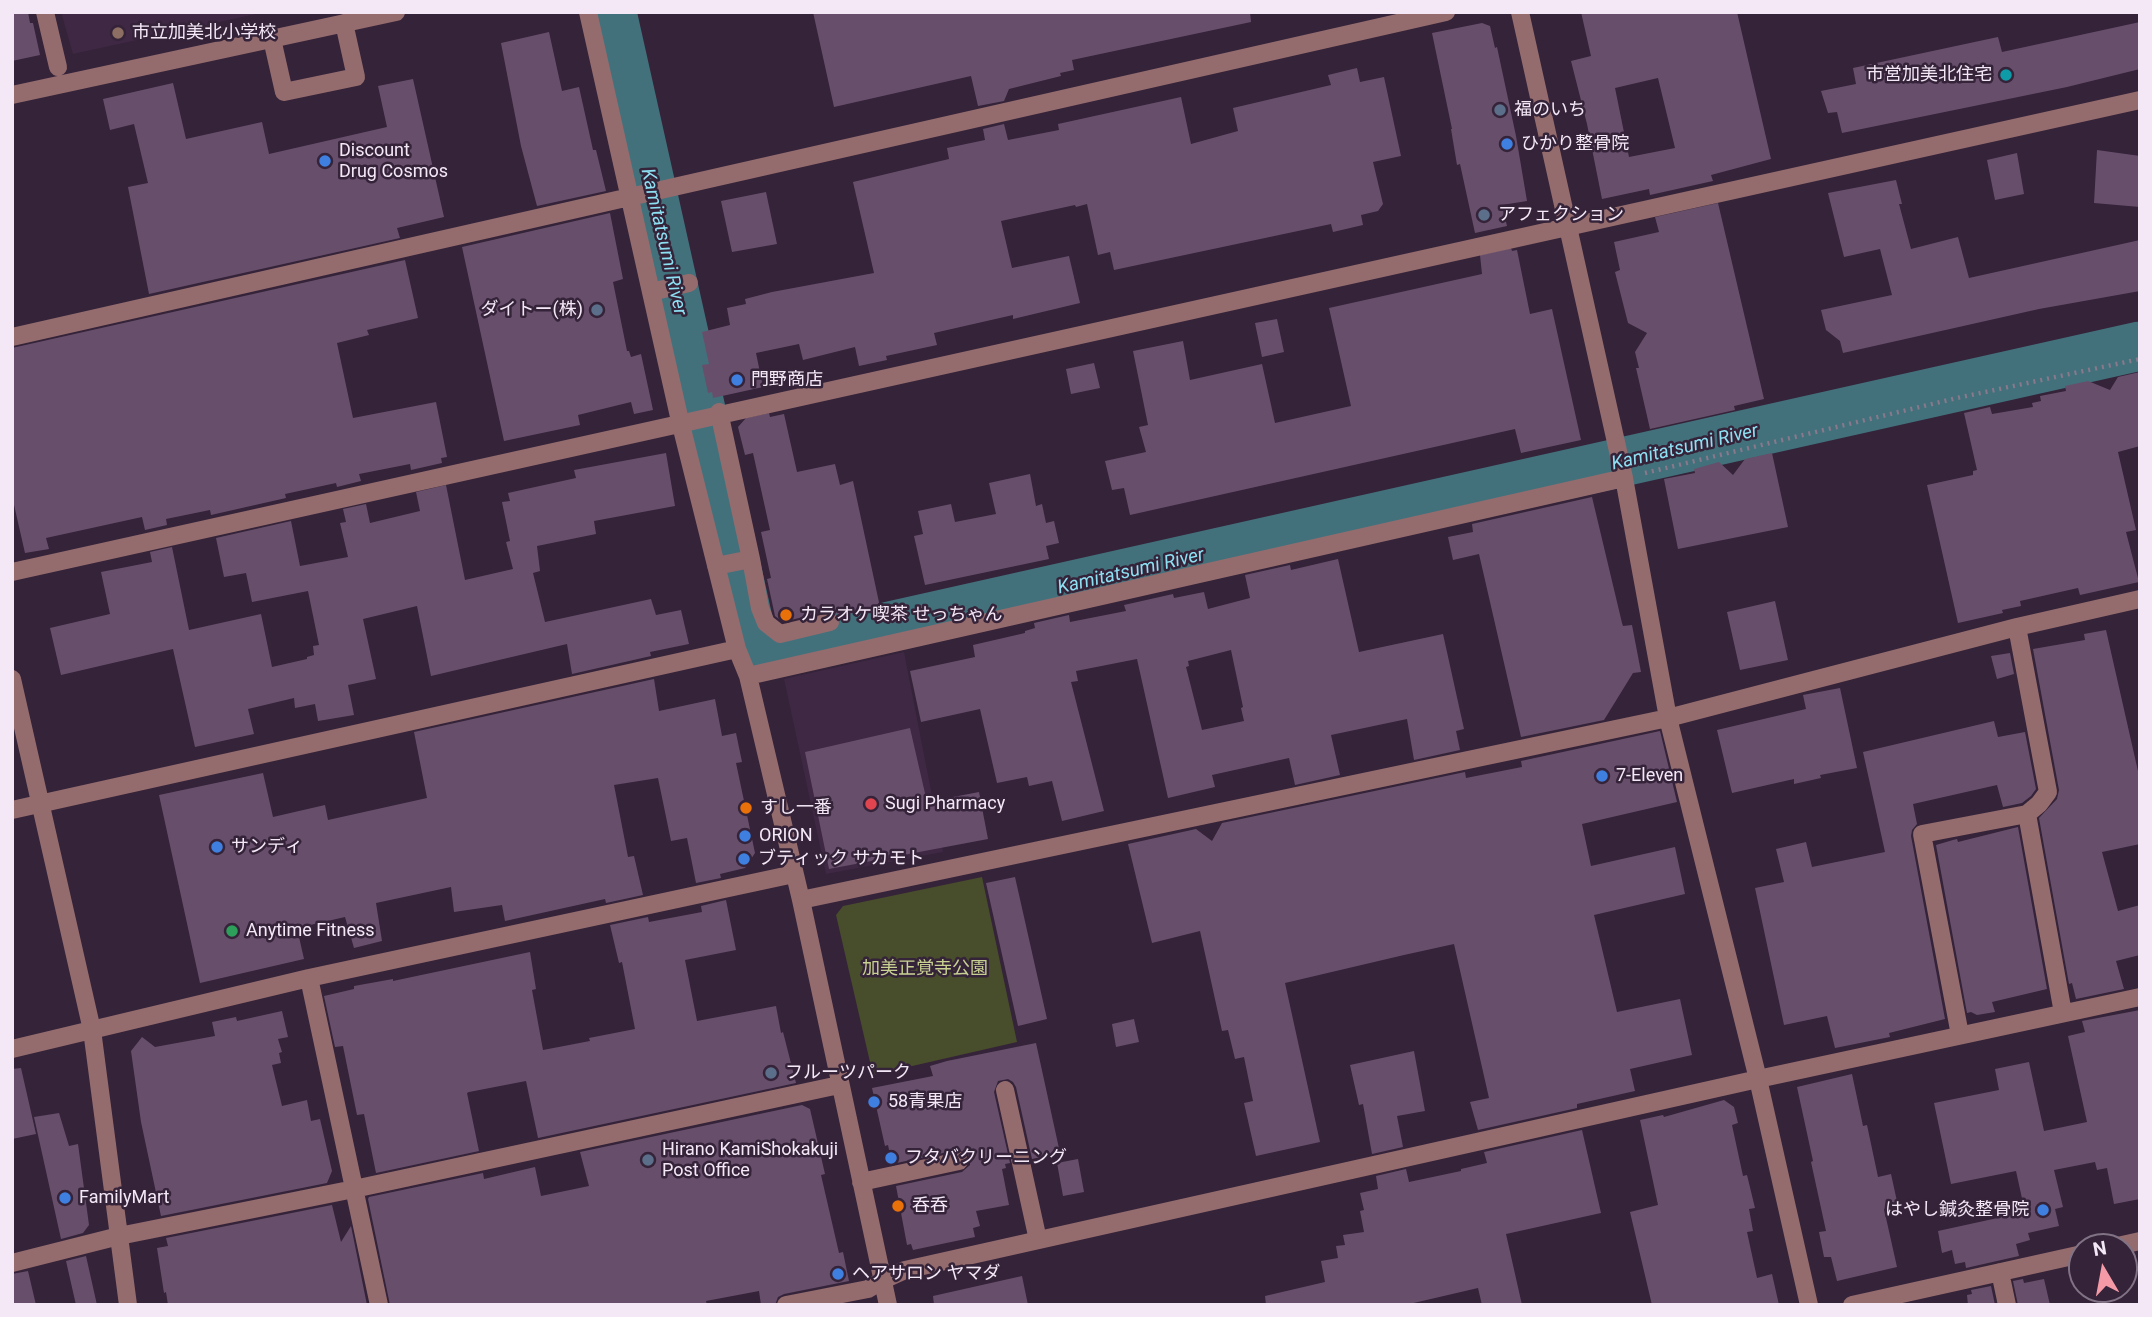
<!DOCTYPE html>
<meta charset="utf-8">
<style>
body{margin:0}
#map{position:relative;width:2152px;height:1317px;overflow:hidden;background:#352339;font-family:Roboto,sans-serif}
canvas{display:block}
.frame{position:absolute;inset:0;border:14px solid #f4e8f7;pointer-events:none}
.north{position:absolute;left:2068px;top:1233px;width:70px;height:70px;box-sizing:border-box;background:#352339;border:2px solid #817285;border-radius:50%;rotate:350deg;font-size:19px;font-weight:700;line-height:28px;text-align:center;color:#f4e8f7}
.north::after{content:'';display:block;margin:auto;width:24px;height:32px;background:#f49aa6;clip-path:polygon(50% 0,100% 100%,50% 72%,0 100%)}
</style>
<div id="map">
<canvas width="2152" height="1317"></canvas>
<div class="frame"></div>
<div class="north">N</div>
</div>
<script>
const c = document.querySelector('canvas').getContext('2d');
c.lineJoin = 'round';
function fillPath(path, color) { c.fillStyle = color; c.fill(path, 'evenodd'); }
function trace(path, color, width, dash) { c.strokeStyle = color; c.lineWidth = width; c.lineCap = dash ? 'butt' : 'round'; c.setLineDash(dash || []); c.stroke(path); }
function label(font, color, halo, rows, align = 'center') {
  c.font = font + ' Roboto,"Noto Sans JP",sans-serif'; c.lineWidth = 5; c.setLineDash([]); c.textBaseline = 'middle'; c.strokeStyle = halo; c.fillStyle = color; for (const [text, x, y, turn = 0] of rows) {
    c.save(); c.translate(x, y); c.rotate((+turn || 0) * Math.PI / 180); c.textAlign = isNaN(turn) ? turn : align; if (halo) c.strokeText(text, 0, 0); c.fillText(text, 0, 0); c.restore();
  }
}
fillPath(new Path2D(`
 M61 12H265L73 54Z
 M904 652 943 852 826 874 784 679Z`), '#3f2844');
fillPath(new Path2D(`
 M982 877 1017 1042 873 1075 836 915 843 906Z`), '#484d2c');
trace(new Path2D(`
 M612 12 752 637 774 652 2140 346`), '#42717c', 49);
fillPath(new Path2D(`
 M12 12H28L30 23H33L40 55 12 61Z
 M813 12H1250L1251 22 1072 60 1074 70 1060 73 1061 76 1009 89 1004 101 978 106 971 76 834 107Z
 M1581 12H1737L1771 159 1711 175 1713 181 1650 195 1649 189 1602 199 1587 124 1571 61 1591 56ZM1658 78 1675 148 1629 157 1615 88Z
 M2140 22V69L2067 87 1842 133 1837 112 1828 113 1821 91 1856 84 1853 68 1998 37 2002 52Z
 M1482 23 1490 26 1495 48 1497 47 1516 136 1527 201 1502 205 1507 226 1475 233 1460 164 1457 165 1451 129H1452L1432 33Z
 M549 32 562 91 579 87 593 150H596L606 191 537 206 521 146 501 43Z
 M1357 68 1360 82 1384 77 1401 156 1373 162 1383 204 1378 211 1361 215 1363 225 1333 232 1331 224 1114 270 1110 252 1098 255 1087 204 1076 207 1075 205 1001 221 1012 268 1069 256 1080 303 1013 319V315L934 333 937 345 886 356 887 360 859 366 855 347 803 360 799 344 756 353 763 387 713 398 712 392 708 393 702 365 709 364 702 332 730 325 727 308 746 304 745 299 772 292 874 273 853 182 949 159 947 148 985 140 983 129 1004 124 1008 140 1059 130 1058 124 1181 97 1191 144 1238 131 1233 108 1331 85 1328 75Z
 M413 79 444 217 397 228 400 238 149 294 128 187 148 183 134 124 110 130 103 99 173 83 186 139 262 122 269 154 387 127 378 86Z
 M2097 150 2140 156V207L2094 203Z
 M2017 153 2024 194 1995 200 1987 160Z
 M1896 180 1902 204H1899L1911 249 1958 237 1969 278 2140 240V291L2039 309 1843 353 1840 341 1826 330 1821 310 1892 295 1880 249 1844 257 1828 193Z
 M766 192 777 244 732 252 721 201Z
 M1718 203 1764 399 1734 406 1735 410 1650 429 1636 368H1639L1635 352 1647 333 1628 323 1615 272 1620 270 1614 242 1659 232 1655 217Z
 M610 213 623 279 613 282 627 351H629L631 357 641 354 653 410 634 414 631 402 578 415 580 425 504 441 462 247Z
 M1511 248 1512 251 1517 250 1530 314 1552 309 1581 440 1521 453 1515 429 1130 515 1124 488 1112 490 1105 461 1146 452 1139 427 1148 425 1133 351 1183 341 1190 380 1262 364 1275 423 1351 406 1329 308 1482 274 1480 255Z
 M405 260 418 318 367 330 369 335 337 343 353 418 436 402 447 457 441 458 442 463 411 470 410 464 359 474 361 481 337 487 336 483 285 494 286 498 211 515 210 510 166 519 167 525 145 530 142 517 46 538 49 549 25 553 12 496V348Z
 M1277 319 1284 352 1262 357 1255 323Z
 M1094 363 1100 388 1071 394 1066 369Z
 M2140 372V446L2118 452 2136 530 2126 532 2139 582 2080 595 2078 588 2020 601 2021 606 2002 610 2003 613 1958 623 1927 485 1973 475V471L1977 470 1964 413 1990 407 1992 414 2033 407 2032 403 2041 401 2040 396 2066 391 2065 386 2088 381 2110 390 2118 377Z
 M769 413 770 417 784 414 797 472 835 464 840 485 853 481 880 607 839 616 834 611H827L783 622 775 616 767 579 771 578 761 532 770 530 753 453 745 455 738 427 746 418Z
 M666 453 675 506 594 521 596 534 537 546 540 571 533 573 545 622 651 599 656 615 681 610 689 644 650 652 651 656 572 674 567 644 431 676 417 606 363 619 376 679 348 685 354 715 318 721 315 704 295 708 294 698 248 709 254 734 195 747 173 649 61 675 50 628 110 614 101 572 152 562 150 552 172 547 189 630 261 614 272 667 307 659V657L314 655 313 646 319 645 308 591 252 602 246 573 224 577 216 538 291 521 300 566 348 557 340 523 346 522 343 509 366 504 370 523 420 511 416 492 446 485 465 580 513 569 506 542 510 541 502 502 510 501 508 493 576 478 574 470Z
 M1772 453 1788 527 1678 549 1664 479 1695 473 1694 469 1719 462 1733 475 1745 459Z
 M1030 474 1036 506 1042 504 1046 523 1054 521 1059 543 1046 546 1049 559 925 585 914 536 923 534 918 511 951 504 955 522 996 514 989 483Z
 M1592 497 1622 623 1623 626 1632 625 1641 672 1633 673 1604 720 1521 737 1479 554 1453 560 1448 537 1473 532 1472 524Z
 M1338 559 1359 652 1443 634 1464 729 1456 731 1460 750 1414 760 1407 719 1331 735 1340 775 1295 785 1289 758 1212 775 1215 787 1168 798 1137 659 1076 671 1078 681 1071 682 1104 811 1062 821 1052 781 1029 786 1027 777 997 783 980 709 921 722 910 671 975 657 973 645 1025 633V631L1035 628 1034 623 1069 615 1070 622 1126 611 1124 605 1173 594 1174 598 1204 592 1208 609 1250 598 1245 575 1290 565 1291 570ZM1231 650 1243 707 1241 708 1244 721 1202 730 1186 667 1189 666 1188 661Z
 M1775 601 1788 660 1740 670 1727 612Z
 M2106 630 2140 780V844L2102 852 2118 911 2140 905V955L2116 961 2124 989 2076 999 2072 983 2069 984 2039 818 2057 799 2059 790 2033 649 2085 640 2084 634Z
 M2010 653 2014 674 1997 679 1991 656Z
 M654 679 659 711 715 699 722 736 736 733 742 762 736 763 755 853 745 868 720 874 721 878 696 883 687 838 671 841 658 778 614 785 628 857 634 856 643 895 606 903 605 899 505 921 502 905 454 912 451 887 376 903 382 941 354 948 345 917 297 928 304 959 200 983 159 795 263 773 273 817 325 805 328 820 427 798 414 732Z
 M1840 688 1857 768 1820 775 1821 778 1794 784V779L1732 793 1717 730 1806 709 1803 695Z
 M1994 721 1998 737 2025 732 2036 789 2031 796 2022 803 2003 807 1997 785 1913 804 1917 824 1912 830 1911 836 1945 1019 1889 1033 1890 1037 1835 1048 1827 1016 1784 1025 1755 888 1784 882 1776 849 1806 842 1812 867 1885 852 1863 752Z
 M910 728 927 802 979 792 988 839 829 869 805 752Z
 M1660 731 1677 802 1582 824 1591 866 1675 847 1685 894 1594 915 1617 1012 1680 999 1692 1055 1630 1069 1635 1091 1577 1104V1108L1478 1130 1470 1102 1489 1098 1454 944 1404 955 1285 983 1320 1142 1256 1156 1244 1103 1253 1101 1244 1057 1235 1059 1228 1030 1222 1031 1200 931 1152 943 1128 844 1196 829 1212 841 1222 823 1465 772 1466 778 1522 767 1521 761Z
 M2018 827 2047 989 1992 1002 1995 1012 1977 1015 1971 1012 1967 1013 1936 845 1953 840 1957 839 1958 842Z
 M1015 877 1047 1019 1018 1026 986 883Z
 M726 900 736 950 685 960 697 1021 776 1006 781 1033 783 1032 796 1083 538 1138 526 1081 469 1092 467 1093 479 1151 376 1173 364 1114 357 1115 343 1046 335 1047 324 996 354 989V986L393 979V981L530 952 536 989 532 990 543 1050 590 1041 589 1038 635 1029 622 962 619 963 610 925 648 917 649 922 702 912 701 906Z
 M2140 1010V1199L2114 1204 2107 1168 2097 1170 2095 1162 2054 1170 2063 1207 2055 1209 2059 1226 2028 1233 2030 1240 2016 1244 2019 1256 1966 1268 1965 1262 1955 1264 1952 1250 1942 1253 1938 1231 2025 1212 2016 1171 1951 1184 1934 1103 1999 1090 1995 1069 2029 1062 2044 1131 2087 1122 2068 1036 2085 1032 2082 1021Z
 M282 1011 288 1037 278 1039 282 1052 279 1053 281 1063 272 1065 282 1106 307 1100 311 1121 320 1119 332 1171 327 1183 161 1216 141 1122 131 1051 142 1037 155 1047 215 1036 212 1022 236 1017 237 1021Z
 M1134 1019 1139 1042 1116 1047 1112 1024Z
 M1036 1043 1060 1153 1032 1159 1016 1087 1013 1082 1008 1079 998 1081 994 1092 1010 1163 1005 1164 1006 1168 1002 1169 1009 1205 976 1211 980 1226 973 1228 975 1237 913 1250 911 1244 907 1245 896 1186 962 1172 970 1165V1158L967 1153 957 1150 892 1164 888 1145 885 1146 872 1088 933 1076 930 1066 947 1061Z
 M1414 1051 1425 1111 1397 1116 1403 1147 1372 1154 1363 1104 1359 1105 1350 1065Z
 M21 1068 36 1134 12 1139V1069Z
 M1852 1074 1863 1126 1867 1125 1878 1177 1891 1174 1898 1206 1884 1209 1897 1267 1837 1281 1831 1257H1824L1819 1232 1826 1231 1811 1162 1813 1161 1797 1087Z
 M1724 1100 1734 1107 1738 1123 1732 1125 1743 1176 1747 1175 1755 1208 1749 1209 1753 1231 1747 1232 1757 1278 1772 1274 1779 1305H1652L1630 1212 1658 1205 1640 1120 1663 1115 1664 1117Z
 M802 1105 810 1109 825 1174 821 1175 839 1253 843 1252 849 1281 784 1294 778 1297 775 1305H761L759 1291 706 1301 707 1305H390L368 1199 369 1197 483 1173 484 1179 535 1167 541 1196 589 1186 580 1152Z
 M59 1113 69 1146 78 1144 89 1225 83 1233 61 1239 34 1117Z
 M1582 1130 1601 1213 1506 1234 1522 1305H1482L1478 1288 1405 1305H1266L1265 1296 1325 1282 1321 1261 1338 1258 1336 1246 1345 1245 1343 1235 1364 1232 1360 1211 1364 1210 1360 1193 1378 1189 1376 1176 1406 1169 1409 1182 1461 1171V1169L1487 1163 1484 1152Z
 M1078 1159 1084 1192 1063 1196 1057 1163Z
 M332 1205 341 1242 351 1226 367 1305H168L166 1292 164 1293 157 1248 168 1246 166 1238Z
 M86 1256 97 1305H76L66 1261Z
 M28 1271 36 1305H12V1274Z
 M1022 1276 1028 1305H934L933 1296Z
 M2023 1279 2024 1283 2044 1279 2050 1305H2018L2013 1281Z
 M1991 1286 1995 1305H1968L1967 1295 1972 1294 1971 1290Z`), '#674f6c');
trace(new Path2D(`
 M1645 473 1957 398 2140 359`), '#88798c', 4.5, [2, 5]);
trace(new Path2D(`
 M45 12 58 67
 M588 12 680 421 737 649 748 676 801 900 888 1305
 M1520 12 1624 478 1668 718 1758 1079 1809 1305
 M272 39 284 92 356 77 344 23
 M12 95 396 12
 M651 292 689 283
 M12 337 1446 12
 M719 412 751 559 760 608 766 623 780 634 830 622
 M716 566 751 559
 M12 572C721 411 1430 253 2140 100
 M748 676 1624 478
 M12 679 92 1030 128 1305
 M12 810 737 649
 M2027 814 2063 1013
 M801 900 1668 718 2017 627 2140 599
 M309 978 379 1305
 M1960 1035 1922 834 2027 814 2039 804 2048 792 2017 627
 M12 1049 309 978 794 874
 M1005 1090 1038 1240
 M861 1182 959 1161
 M2113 1247 2140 1241
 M12 1263 119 1236 354 1189 839 1085
 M2000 1272 2007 1305
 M786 1305 868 1289 883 1280 905 1270 1758 1079 2140 997
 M1852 1305 2082 1254`), '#946c6e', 18);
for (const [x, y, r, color] of [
 [118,33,7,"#8d6e63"],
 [2006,75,7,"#0f9aa8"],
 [1500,110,7,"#5c6f8a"],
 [1507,144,7,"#3f7fe0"],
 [325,161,7,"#3f7fe0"],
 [1484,215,7,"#5c6f8a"],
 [597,310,7,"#5c6f8a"],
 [737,380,7,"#3f7fe0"],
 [786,615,7,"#e8710a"],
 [1602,776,7,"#3f7fe0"],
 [871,804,7,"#e0444e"],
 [746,808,7,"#e8710a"],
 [745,836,7,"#3f7fe0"],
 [217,847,7,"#3f7fe0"],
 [744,859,7,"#3f7fe0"],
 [232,931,7,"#2e9e5b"],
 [771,1073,7,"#5c6f8a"],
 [874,1102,7,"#3f7fe0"],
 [891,1158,7,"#3f7fe0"],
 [648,1160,7,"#5c6f8a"],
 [65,1198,7,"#3f7fe0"],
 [898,1206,7,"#e8710a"],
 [2043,1210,7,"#3f7fe0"],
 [838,1274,7,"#3f7fe0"]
]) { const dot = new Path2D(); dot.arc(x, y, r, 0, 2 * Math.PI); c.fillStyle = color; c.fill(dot); trace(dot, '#352339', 2.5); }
label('18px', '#f4e8f7', '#352339', [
 ["市立加美北小学校",132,33],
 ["市営加美北住宅",1992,75,"right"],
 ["福のいち",1514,110],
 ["ひかり整骨院",1521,144],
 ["Discount",339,151],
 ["Drug Cosmos",339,172],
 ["アフェクション",1498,215],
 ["ダイトー(株)",583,310,"right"],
 ["門野商店",751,380],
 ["カラオケ喫茶 せっちゃん",800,615],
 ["7-Eleven",1616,776],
 ["Sugi Pharmacy",885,804],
 ["すし一番",760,808],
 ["ORION",759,836],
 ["サンディ",231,847],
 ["ブティック サカモト",758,859],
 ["Anytime Fitness",246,931],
 ["フルーツパーク",785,1073],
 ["58青果店",888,1102],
 ["Hirano KamiShokakuji",662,1150],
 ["Post Office",662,1171],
 ["フタバクリーニング",905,1158],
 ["FamilyMart",79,1198],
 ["呑呑",912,1206],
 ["はやし鍼灸整骨院",2029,1210,"right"],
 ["ヘアサロン ヤマダ",852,1274]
], 'left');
label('18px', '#c8d191', '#352339', [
 ["加美正覚寺公園",925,969]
]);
label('italic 19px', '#8ddff2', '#352339', [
 ["Kamitatsumi River",663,242,77],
 ["Kamitatsumi River",1685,448,-13],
 ["Kamitatsumi River",1131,572,-13]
]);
</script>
